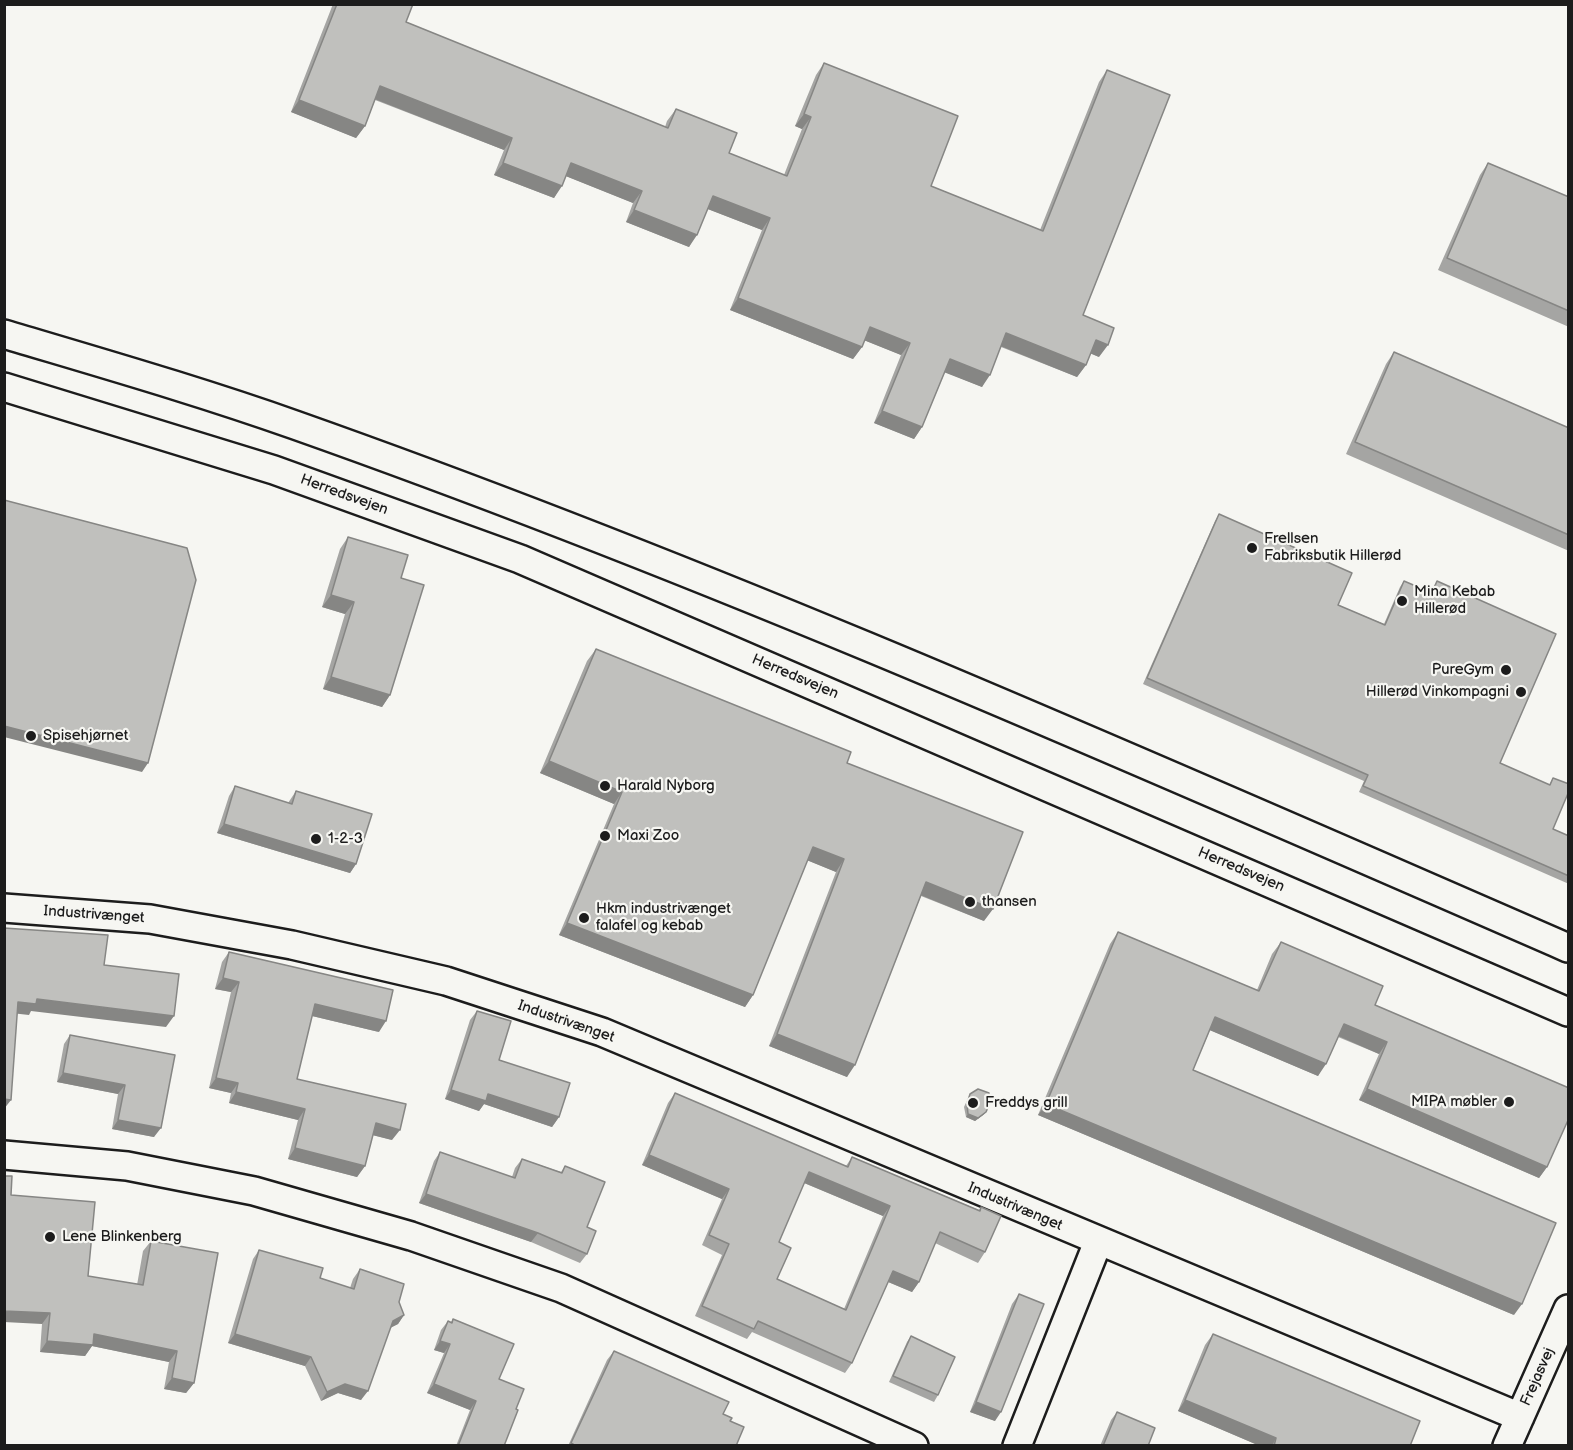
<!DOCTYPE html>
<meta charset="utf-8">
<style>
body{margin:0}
#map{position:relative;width:1573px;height:1450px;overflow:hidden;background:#f6f6f2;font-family:"Balsamiq Sans",sans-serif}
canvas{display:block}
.frame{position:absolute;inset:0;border:6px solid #1c1c1c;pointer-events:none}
</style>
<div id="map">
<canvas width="1573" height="1450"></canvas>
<div class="frame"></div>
</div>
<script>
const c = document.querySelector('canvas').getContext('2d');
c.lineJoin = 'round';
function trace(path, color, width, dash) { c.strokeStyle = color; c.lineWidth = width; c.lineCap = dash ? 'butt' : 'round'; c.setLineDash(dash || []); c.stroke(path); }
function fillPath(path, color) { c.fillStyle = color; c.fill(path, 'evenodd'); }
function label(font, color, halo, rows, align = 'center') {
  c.font = font + ' "Balsamiq Sans",sans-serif'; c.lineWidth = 4.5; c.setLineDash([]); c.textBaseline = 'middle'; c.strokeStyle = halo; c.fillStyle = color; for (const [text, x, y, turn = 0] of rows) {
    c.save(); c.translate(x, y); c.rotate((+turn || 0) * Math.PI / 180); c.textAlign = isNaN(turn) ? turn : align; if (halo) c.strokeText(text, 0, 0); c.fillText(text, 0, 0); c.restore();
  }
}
const minor = new Path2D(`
 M4 334C101 363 199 391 295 425 728 578 1147 765 1568 948
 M4 387 274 470 520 559 1568 1012
 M4 908 150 919 292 945 446 981 602 1032 1520 1417
 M4 1155 127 1166 254 1191 411 1236 561 1288 914 1446
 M1017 1446 1098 1242
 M1507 1446 1568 1309`);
trace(minor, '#1c1c1c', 32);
trace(minor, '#f6f6f2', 27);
fillPath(new Path2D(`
 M333 4H413L406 22 665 127 667 121 676 109 729 153 784 175 802 129 795 126 816 75 824 63 931 186 1040 230 1099 82 1107 70 1083 315 1099 357 1090 353 1086 365 1077 377 1001 347 982 387 945 372 922 427 914 439 874 423 901 355 864 340 862 347 853 359 730 310 762 230 708 209 689 247 626 222 633 203 566 176 554 198 494 175 504 150 375 100 365 126 356 138 291 112Z
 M1488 163 1569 197V327L1438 270 1480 175Z
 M1394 352 1569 428V551L1346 454 1386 364Z
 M1219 514 1338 605 1384 624 1400 587 1404 581 1430 592 1437 581 1500 763 1549 785 1553 778V829L1569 836V884L1359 792 1364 781 1143 684 1215 521Z
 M348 537 401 578 390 695 382 707 323 689 345 614 322 607 340 549Z
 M596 649 847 763 984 921 921 896 847 1077 769 1046 836 872 807 860 753 995 745 1007 559 935 614 804 540 773 587 661Z
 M235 786 288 803 296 791 356 864 350 873 217 833 229 796Z
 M1118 932 1257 990 1272 954 1281 942 1375 1005 1547 1167 1539 1178 1359 1100 1379 1054 1338 1037 1318 1076 1210 1030 1193 1070 1514 1315 1038 1115 1110 944Z
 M229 952 379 1032 312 1016 297 1079 392 1140 373 1135 365 1166 357 1177 288 1159 298 1120 229 1103 231 1093 209 1088 231 992 215 989 222 962Z
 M477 1011 499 1060 559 1117 552 1127 484 1104 479 1111 445 1099 470 1020Z
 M70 1035 175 1055 154 1137 112 1129 118 1094 57 1082 64 1044Z
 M675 1093 846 1166 852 1157 979 1210 981 1207 985 1252 978 1263 935 1243 919 1282 912 1292 888 1282 852 1363 845 1373 752 1332 747 1339 695 1316 722 1255 702 1245 722 1199 642 1165 668 1103ZM804 1183 883 1216 844 1309 777 1279 779 1242Z
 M970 1094 986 1112 983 1115 975 1121 966 1117 964 1107Z
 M440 1152 512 1177 515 1168 522 1159 561 1172 565 1166 587 1227V1254L580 1263 531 1242 419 1203 434 1161Z
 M11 1195 88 1276 137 1285 143 1251 151 1241 194 1383 186 1393 164 1389 169 1362 92 1346 85 1356 40 1352 42 1324Z
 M259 1250 320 1278 350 1288 353 1279 360 1269 399 1302 404 1315 398 1324 390 1328 361 1400 338 1393 321 1401 305 1366 228 1343 253 1259Z
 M1019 1294 995 1421 970 1412 1012 1304Z
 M453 1319 499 1379 516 1409 504 1446H456L470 1410 427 1393 444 1353 434 1350 441 1330 448 1321 451 1322Z
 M1213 1334 1410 1446H1260L1178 1411 1205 1345Z
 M911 1336 938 1395 934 1402 889 1382 907 1342Z
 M614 1351 723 1414 730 1421 736 1446H568L607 1360Z
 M1117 1412 1148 1446H1100L1111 1420Z`), '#a5a5a3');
fillPath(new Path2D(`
 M380 86 512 138 504 150 372 98Z
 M299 100 365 126 356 138 291 112Z
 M804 114 811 117 802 129 795 126Z
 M503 163 562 186 554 198 494 175Z
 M571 163 642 191 633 203 563 175Z
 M713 196 770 218 762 230 705 208Z
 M634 210 697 235 689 247 626 222Z
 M738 298 862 347 853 359 730 310Z
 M870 327 910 343 901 355 861 339Z
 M1006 333 1086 365 1077 377 998 345Z
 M1096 340 1108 345 1099 357 1087 352Z
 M950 359 990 375 982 387 941 371Z
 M882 411 922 427 914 439 874 423Z
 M331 595 354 602 345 614 322 607Z
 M331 677 390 695 382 707 323 689Z
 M4 726 148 763 142 772 4 737Z
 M549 761 622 792 614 804 540 773Z
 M224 824 356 864 350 873 217 833Z
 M813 847 844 859 836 872 804 859Z
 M926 882 993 909 984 921 918 894Z
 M567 923 753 995 745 1007 559 935Z
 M223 978 239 982 231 992 215 989Z
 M37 999 174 1016 166 1027 31 1011 29 1015 11 1013 18 1002Z
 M315 1004 386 1021 379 1032 308 1015Z
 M1215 1017 1326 1064 1318 1076 1207 1029Z
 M1344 1024 1387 1042 1379 1054 1336 1035Z
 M777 1034 855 1065 847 1077 769 1046Z
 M63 1073 125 1085 118 1094 57 1082Z
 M216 1078 238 1083 231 1093 209 1088Z
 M1367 1089 1547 1167 1539 1178 1359 1100Z
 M451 1090 488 1094 559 1117 552 1127 484 1104 479 1111 445 1099Z
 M236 1092 305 1109 298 1120 229 1103Z
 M4 1099 11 1100 4 1109Z
 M1046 1104 1522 1304 1514 1315 1038 1115Z
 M986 1112 983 1115 975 1121 966 1117 968 1114Z
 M118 1120 161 1128 154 1137 112 1129Z
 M376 1123 400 1130 392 1140 368 1134Z
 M295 1148 365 1166 357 1177 288 1159Z
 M649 1155 729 1189 722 1199 642 1165Z
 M809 1172 890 1206 883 1216 802 1182Z
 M426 1194 538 1233 531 1242 419 1203Z
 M893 1271 919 1282 912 1292 886 1281Z
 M4 1311 50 1313 42 1324 4 1322Z
 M404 1315 398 1324 386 1330 393 1321Z
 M94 1334 177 1351 169 1362 92 1346 85 1356 40 1352 47 1341Z
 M235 1334 311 1357 305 1366 228 1343Z
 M440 1341 450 1344 444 1353 434 1350Z
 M172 1378 194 1383 186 1393 164 1389Z
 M345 1384 368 1391 361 1400 338 1393 321 1401 327 1392Z
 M434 1384 476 1401 470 1410 427 1393Z
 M1185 1400 1276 1438 1272 1446H1260L1178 1411Z
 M976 1402 1001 1412 995 1421 970 1412Z`), '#868684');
const building = new Path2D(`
 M337 4H413L406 22 668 128 676 109 737 133 729 153 787 176 811 117 804 114 824 63 958 116 931 186 1043 231 1107 70 1170 95 1083 315 1114 328 1108 345 1096 340 1086 365 1006 333 990 375 950 359 922 427 882 411 910 343 870 327 862 347 738 298 770 218 713 196 697 235 634 210 642 191 571 163 562 186 503 163 512 138 380 86 365 126 299 100Z
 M1488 163 1569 197V311L1447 258Z
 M1394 352 1569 428V535L1355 442Z
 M4 500 187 548 196 580 148 763 4 726Z
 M1219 514 1352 573 1338 605 1385 625 1404 581 1432 593 1437 581 1556 634 1500 763 1550 785 1553 778 1569 784V791L1553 829 1569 836V876L1363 786 1368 775 1147 678Z
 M348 537 408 555 401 578 424 585 390 695 331 677 354 602 331 595Z
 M596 649 851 752 847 763 1023 832 993 909 926 882 855 1065 777 1034 844 859 813 847 753 995 567 923 622 792 549 761Z
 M235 786 292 804 296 791 372 814 356 864 224 824Z
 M4 928 108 935 104 965 179 974 174 1016 37 999 36 1004 18 1002 11 1100 4 1099Z
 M1118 932 1259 991 1281 942 1383 986 1375 1005 1569 1088V1118L1547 1167 1367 1089 1387 1042 1344 1024 1326 1064 1215 1017 1193 1070 1556 1223 1522 1304 1046 1104Z
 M229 952 393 990 386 1021 315 1004 297 1079 406 1104 400 1130 376 1123 365 1166 295 1148 305 1109 236 1092 238 1083 216 1078 239 982 223 978Z
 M477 1011 511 1021 499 1060 570 1083 559 1117 488 1094 486 1101 451 1090Z
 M70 1035 175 1055 161 1128 118 1120 125 1085 63 1073Z
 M978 1089 989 1093 990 1103 986 1112 978 1118 968 1114 967 1104 970 1094Z
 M675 1093 848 1167 852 1157 980 1211 981 1207 1001 1216 985 1252 940 1232 919 1282 893 1271 852 1363 758 1321 754 1329 702 1306 729 1244 709 1235 729 1189 649 1155ZM809 1172 890 1206 846 1310 777 1279 791 1248 779 1242Z
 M440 1152 515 1178 522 1159 562 1173 565 1166 605 1182 587 1227 596 1231 587 1254 538 1233 426 1194Z
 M4 1176H12L11 1195 95 1202 88 1276 143 1285 151 1241 218 1253 194 1383 172 1378 177 1351 94 1334 93 1345 47 1341 50 1313 4 1311Z
 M259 1250 323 1268 320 1278 354 1289 360 1269 404 1284 399 1302 404 1315 393 1321 368 1391 345 1384 327 1392 311 1357 235 1334Z
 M1019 1294 1044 1304 1001 1412 976 1402Z
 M453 1319 514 1344 499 1379 524 1389 516 1409 518 1410 504 1446H458L476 1401 434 1384 450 1344 440 1341 448 1321 452 1323Z
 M1213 1334 1420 1421 1410 1446H1274L1276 1438 1185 1400Z
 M911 1336 955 1357 938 1395 893 1376Z
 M614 1351 729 1402 723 1414 732 1418 730 1421 744 1427 736 1446H576L571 1443Z
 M1117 1412 1155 1428 1148 1446H1103Z`);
fillPath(building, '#c0c0bd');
trace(building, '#868684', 1.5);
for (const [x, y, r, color] of [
 [1252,548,6,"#1c1c1c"],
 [1402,601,6,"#1c1c1c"],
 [1506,670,6,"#1c1c1c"],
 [1521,692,6,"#1c1c1c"],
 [31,736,6,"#1c1c1c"],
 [605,786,6,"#1c1c1c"],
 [605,836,6,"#1c1c1c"],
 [316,839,6,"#1c1c1c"],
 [970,902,6,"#1c1c1c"],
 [584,918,6,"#1c1c1c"],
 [1509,1102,6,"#1c1c1c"],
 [973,1103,6,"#1c1c1c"],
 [50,1237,6,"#1c1c1c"]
]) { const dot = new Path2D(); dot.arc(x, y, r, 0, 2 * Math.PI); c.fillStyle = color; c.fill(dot); trace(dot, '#f6f6f2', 2); }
label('15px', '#1c1c1c', '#f6f6f2', [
 ["Herredsvejen",344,495,20],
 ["Herredsvejen",795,677,23],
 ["Herredsvejen",1241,870,23],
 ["Industrivænget",94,915,4],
 ["Industrivænget",566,1022,19],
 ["Industrivænget",1015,1207,23],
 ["Frejasvej",1538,1377,-66]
]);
label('15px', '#1c1c1c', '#f6f6f2', [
 ["Frellsen",1264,539],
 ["Fabriksbutik Hillerød",1264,556],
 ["Mina Kebab",1414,592],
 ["Hillerød",1414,609],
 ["PureGym",1494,670,"right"],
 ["Hillerød Vinkompagni",1509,692,"right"],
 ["Spisehjørnet",43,736],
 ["Harald Nyborg",617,786],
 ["Maxi Zoo",617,836],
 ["1-2-3",328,839],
 ["thansen",982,902],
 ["Hkm industrivænget",596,909],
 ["falafel og kebab",596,926],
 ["MIPA møbler",1497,1102,"right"],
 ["Freddys grill",985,1103],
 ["Lene Blinkenberg",62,1237]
], 'left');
</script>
